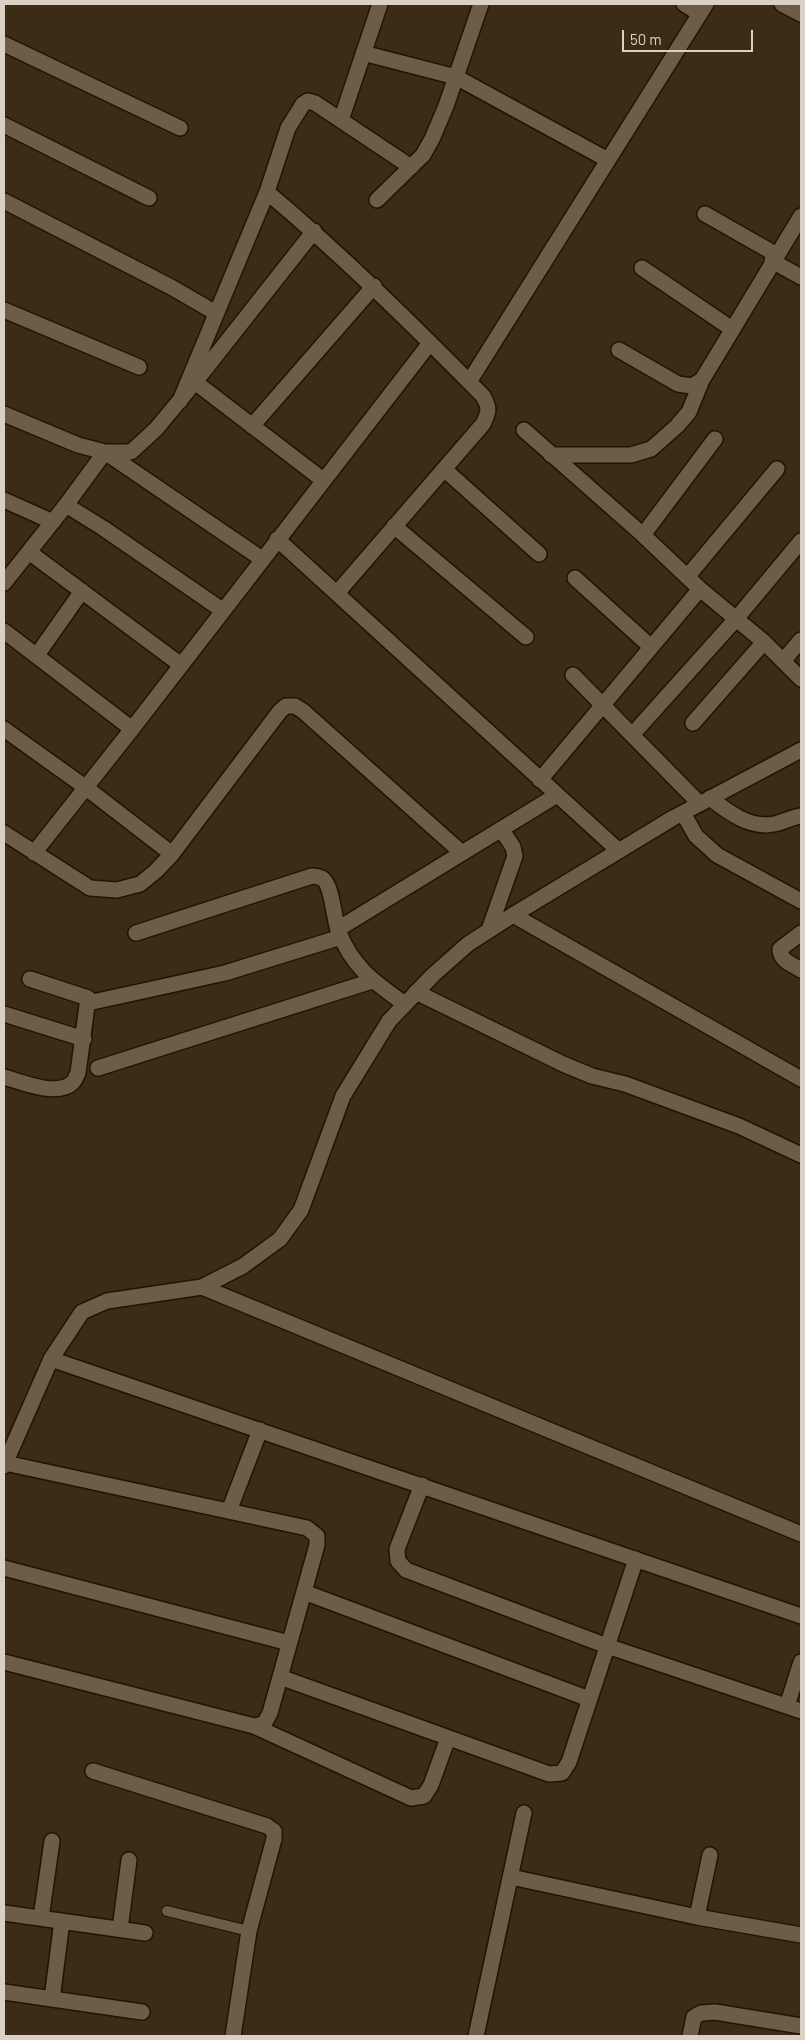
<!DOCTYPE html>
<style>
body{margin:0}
#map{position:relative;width:805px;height:2040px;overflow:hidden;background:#3b2c16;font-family:Barlow,sans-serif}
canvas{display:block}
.frame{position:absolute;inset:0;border:5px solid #dad1c4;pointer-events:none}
.scale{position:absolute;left:622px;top:30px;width:131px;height:22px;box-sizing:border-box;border:2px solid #dad1c4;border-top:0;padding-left:6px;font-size:15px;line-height:18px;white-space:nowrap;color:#dad1c4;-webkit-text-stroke:4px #3b2c16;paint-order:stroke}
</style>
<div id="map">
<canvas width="805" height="2040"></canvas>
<div class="frame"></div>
<div class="scale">50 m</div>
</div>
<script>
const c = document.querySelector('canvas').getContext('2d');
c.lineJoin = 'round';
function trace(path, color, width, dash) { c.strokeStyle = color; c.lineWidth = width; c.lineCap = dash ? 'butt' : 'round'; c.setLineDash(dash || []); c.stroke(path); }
const lane = new Path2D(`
 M167 1911 249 1931`);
const street = new Path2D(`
 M684 4 700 14
 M782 4 801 14
 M4 44 180 128
 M363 53 456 77 608 160
 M341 120 380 4
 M4 125 149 198
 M267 192C343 256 413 325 483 396 490 408 489 412 483 424L337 593
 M377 200 423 155 432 139 446 106 481 4
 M4 201 171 287 216 313
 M705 214 777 255
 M772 261 801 277
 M642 268 732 329
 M4 310 139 367
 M619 350 678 384 692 386 702 380 801 216
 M195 382 323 480
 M469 382 706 4
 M180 401 267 192 288 128 303 104 308 101 315 103 411 167
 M4 414 78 445 105 452H131L156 429 195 382 314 231
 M252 426 374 286
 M524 430 643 535 700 589 764 642 801 679
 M551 455H631L651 449 677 426 689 412 702 380
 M444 469 539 554
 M4 500 53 522
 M66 505 103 528 222 610
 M394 526 526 637
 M643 535 715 439
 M277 539 619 851
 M29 552 181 665
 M687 577 777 469
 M575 578 651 647
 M4 583 66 505 105 452 262 559
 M4 631 132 729
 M37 655 82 591
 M783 661 801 640
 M573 675 700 804
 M693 723 764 642
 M4 729 85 787 172 854
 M632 735 736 619 801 541
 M540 780 700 589
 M710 798C728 812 750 829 774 824 784 822 792 817 801 816
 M683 813 696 836 717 855 801 901
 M4 833 90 888 117 890 140 884 156 871 172 854 280 711 286 706H295L303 711 462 853
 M34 853 132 729 430 343
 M513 915 801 1079
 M338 929 557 795
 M489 930 515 856 513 847 501 829
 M136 933 312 876C316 876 319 876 323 879 332 886 334 918 338 930 352 967 374 982 405 1004
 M801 933 780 949C780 961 792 964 801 970
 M416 992 563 1064 592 1076 625 1084 739 1126 801 1155
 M88 1003 225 973 341 937
 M4 1014 84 1039
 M98 1068 372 981
 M4 1077C21 1082 57 1097 72 1083 75 1081 76 1076 78 1073L88 998 30 979
 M202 1287 801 1534
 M51 1359 801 1616
 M422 1485 397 1549 398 1561 406 1570 607 1646 801 1711
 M229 1511 260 1430
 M4 1568 289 1643
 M304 1592 589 1699
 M4 1662 254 1726 264 1724 270 1713 317 1545V1536L307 1528 5 1463
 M280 1677 549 1774 562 1773 569 1762 636 1559
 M787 1706 801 1662
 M254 1726 411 1798 424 1796 431 1785 448 1738
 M93 1771 267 1826 274 1831V1839L249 1931 233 2036
 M511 1877 697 1917 801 1935
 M4 1913 145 1933
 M697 1917 710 1855
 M41 1918 52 1841
 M120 1929 129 1860
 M4 1992 142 2012
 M52 1999 62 1921
 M476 2036 524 1813
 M690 2036 694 2017 701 2013 715 2012 801 2026`);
const secondary = new Path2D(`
 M4 1466 51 1359 82 1312 107 1301 202 1287 243 1266 280 1239 301 1210 343 1096 389 1021 433 975 468 944 513 915 673 818 801 750`);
trace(lane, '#221401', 12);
trace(street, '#221401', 18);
trace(secondary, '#221401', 18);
trace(lane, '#6e5d46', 10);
trace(street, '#6e5d46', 15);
trace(secondary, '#6e5d46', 15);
</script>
